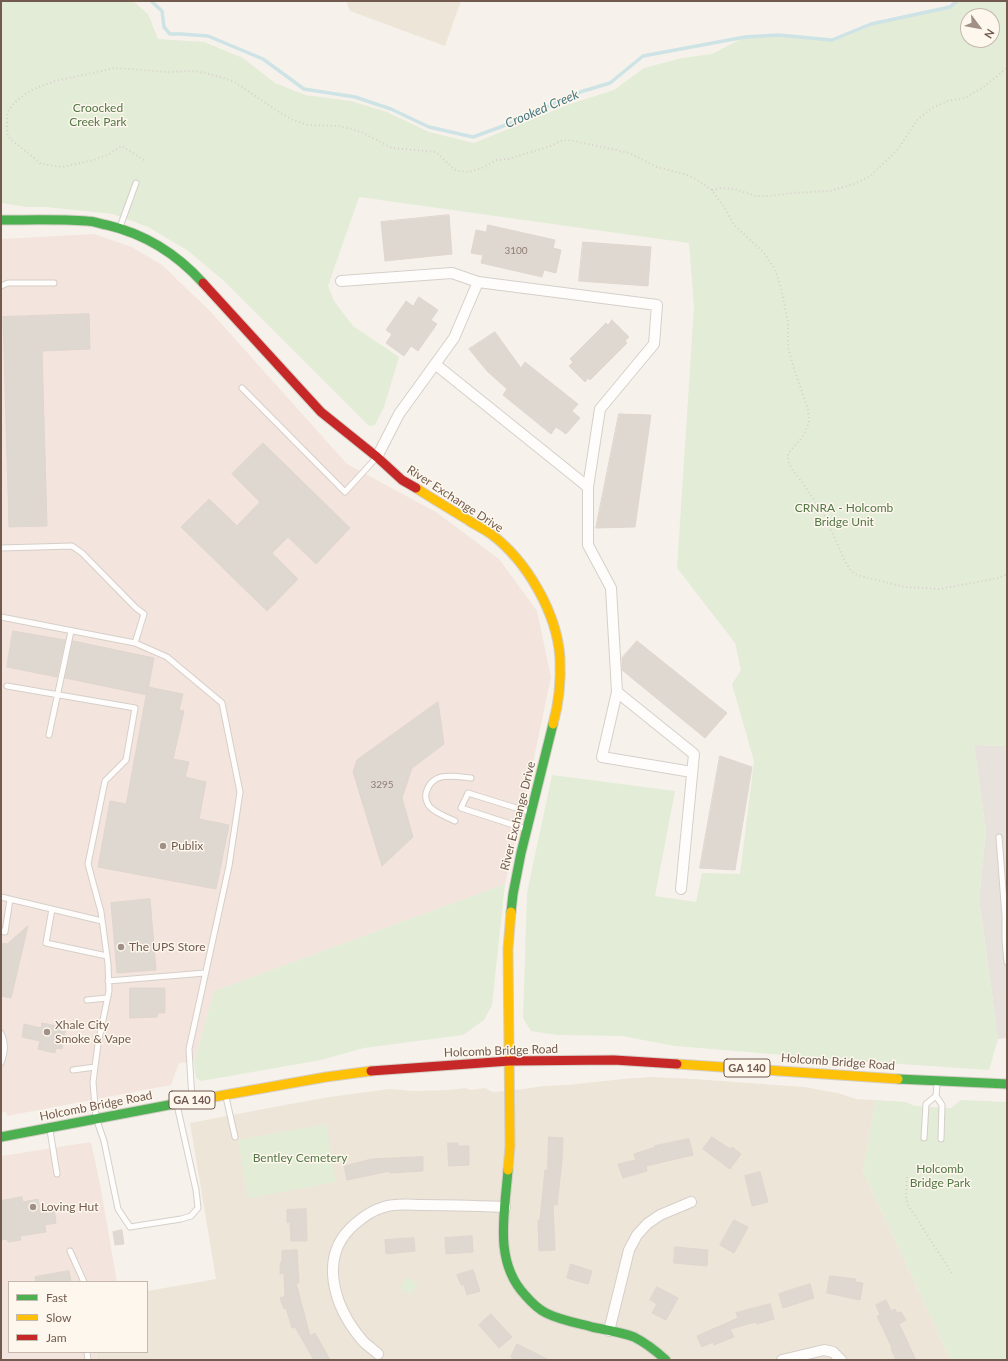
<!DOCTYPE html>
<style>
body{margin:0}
#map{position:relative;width:1008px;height:1361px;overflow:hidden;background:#f6f2eb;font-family:Lato,sans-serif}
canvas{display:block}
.frame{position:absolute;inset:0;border:2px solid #725b4e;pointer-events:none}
.legend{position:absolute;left:8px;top:1281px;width:140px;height:72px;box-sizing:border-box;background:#fdf7ed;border:1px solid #c5b9ad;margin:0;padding:5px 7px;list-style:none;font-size:12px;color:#725b4e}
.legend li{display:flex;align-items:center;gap:8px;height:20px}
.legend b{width:20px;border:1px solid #c5b9ad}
.north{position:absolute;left:960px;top:8px;width:40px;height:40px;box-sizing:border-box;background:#fdf7ed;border:1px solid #c5b9ad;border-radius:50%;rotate:122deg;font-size:11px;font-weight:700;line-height:16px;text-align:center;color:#725b4e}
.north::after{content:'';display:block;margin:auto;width:14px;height:18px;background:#a09085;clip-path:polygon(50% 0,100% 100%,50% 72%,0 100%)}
</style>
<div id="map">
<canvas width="1008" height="1361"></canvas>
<div class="frame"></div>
<ul class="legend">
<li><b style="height:5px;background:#4caf50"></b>Fast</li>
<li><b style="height:5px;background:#ffc107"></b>Slow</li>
<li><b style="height:5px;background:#c62828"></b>Jam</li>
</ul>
<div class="north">N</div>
</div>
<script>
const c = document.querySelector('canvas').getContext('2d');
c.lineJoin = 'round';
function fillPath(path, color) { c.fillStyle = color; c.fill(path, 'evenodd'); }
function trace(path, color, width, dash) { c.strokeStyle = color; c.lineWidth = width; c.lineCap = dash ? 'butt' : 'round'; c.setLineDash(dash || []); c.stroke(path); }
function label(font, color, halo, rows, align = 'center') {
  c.font = font + ' Lato,sans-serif'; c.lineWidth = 3; c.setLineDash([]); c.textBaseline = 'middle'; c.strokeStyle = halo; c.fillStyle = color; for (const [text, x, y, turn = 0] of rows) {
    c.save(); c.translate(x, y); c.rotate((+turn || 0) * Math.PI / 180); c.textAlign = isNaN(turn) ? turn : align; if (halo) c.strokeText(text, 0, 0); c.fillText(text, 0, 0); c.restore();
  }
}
fillPath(new Path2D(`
 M346 1H461L445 46 350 11Z
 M651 1077 694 1079 804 1087 838 1093 856 1099 876 1100 863 1171 951 1360H97L96 1352H147V1291L216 1279 190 1123 274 1107 329 1097 389 1089 415 1091 449 1090 465 1088 471 1090 485 1088 493 1092 524 1089 543 1086 567 1085 623 1079Z`), '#eee5d9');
fillPath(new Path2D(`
 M94 234 132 247 162 265 210 311 347 464 436 512 499 559 537 611 551 677 526 796 505 884 214 991 194 1062 179 1063 171 1085 7 1116 6 1112 1 1113V239Z
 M91 1142 100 1184 117 1282H9V1352H96L97 1360H1V1156Z`), '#f3e5dd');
fillPath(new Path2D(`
 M974 745 1007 746V1038L998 1039 979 899 986 831Z`), '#e8e2dc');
fillPath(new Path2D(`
 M1 1H133L148 14 158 39 204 42 243 58 275 83 305 95 351 101 387 112 429 132 474 143 570 104 614 90 644 68 682 58 712 54 745 37 778 35 832 40 871 24 950 7 957 1H1007V746L974 745 986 831 979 899 998 1039 989 1070 856 1061 675 1046 622 1036 557 1035 531 1031 523 1018 527 893 552 775 675 791 655 896 696 902 702 873 740 874 754 761 732 684 741 670 735 643 677 568 694 307 689 243 359 197 328 286 334 301 353 326 399 357 384 407 375 425 369 426 224 281 187 250 148 227 113 214 46 207H27L1 203ZM968 16H992V40H968Z
 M505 884 492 1005 484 1020 463 1035 364 1048 321 1060 201 1081 196 1078 194 1062 214 991Z
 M876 1100 906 1102 915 1106 951 1108 961 1100 1007 1102V1360H951L863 1171Z
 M326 1124 336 1182 248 1198 238 1140Z
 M407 1277 418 1284 411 1295 400 1288Z`), '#e3ecd7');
trace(new Path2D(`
 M151 1 162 11 164 27 170 34H181L208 36 263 59 304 89 355 97 391 109 429 127 473 137 528 117 570 95 610 83 643 56 745 37 778 35 832 40 871 24 950 7 957 1`), '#cee3e5', 3.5);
const building = new Path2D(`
 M449 215 452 254 385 261 381 222Z
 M488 225 555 240 553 248 561 250 556 273 544 270 542 277 481 263 483 255 471 253 476 230 486 232Z
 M583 242 651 247 648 286 579 281Z
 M419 297 438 310 431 320 437 324 418 351 411 346 404 356 386 343 392 334 386 330 406 301 413 306Z
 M89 314 90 349 42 351 47 526 9 527 3 317Z
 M612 320 629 337 625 341 627 343 590 380 588 378 585 382 569 366 573 362 570 359 606 323 608 325Z
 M495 332 521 368 525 362 578 404 572 411 580 418 566 434 556 427 551 434 503 395 507 389 487 371 469 349Z
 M619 414 651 415 635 527 596 528Z
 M263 443 350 528 316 564 288 537 272 553 298 579 267 611 181 527 209 499 237 526 260 502 232 474Z
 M13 631 65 640 57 677 7 667Z
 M73 641 154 658 147 695 65 678Z
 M637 641 727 713 705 738 622 670V658Z
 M148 687 183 694 179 710 184 711 173 759 189 762 185 777 206 782 199 819 229 825 216 889 98 867 110 801 126 804Z
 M438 702 444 744 412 768 402 798 413 837 382 866 353 772 357 760Z
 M720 756 752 767 735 870 700 868Z
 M150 899 156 970 117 973 111 903Z
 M28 926 11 998 1 996V943L7 944Z
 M130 988H165V1013H158L157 1017 130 1018Z
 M42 1023 66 1028 62 1049 56 1048 55 1053 38 1049 40 1041 22 1037 24 1024 41 1028Z
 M549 1137 563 1138 562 1160 557 1205H553L555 1250 539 1251 538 1220H540L545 1170 547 1171Z
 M712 1137 730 1149 732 1147 741 1154 730 1169 703 1149Z
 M689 1139 693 1155 646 1166 647 1171 623 1178 618 1164 636 1160 634 1154 656 1147 655 1146Z
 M448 1143H458V1146H469V1165L449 1166Z
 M423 1157V1171L390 1173V1171L347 1180 344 1166 372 1159Z
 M760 1172 768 1202 752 1206 745 1176Z
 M22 1197 23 1202 38 1199 40 1209 54 1207 56 1223 45 1225 46 1232 20 1236 21 1240 8 1242 7 1239 1 1240V1201Z
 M306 1209 307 1241H291L290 1222 287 1223V1210Z
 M734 1220 748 1227 734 1253 720 1245Z
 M122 1230 124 1244 115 1245 113 1232Z
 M472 1236 473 1252 446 1254 445 1238Z
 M414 1238 415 1251 386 1254 385 1240Z
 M675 1247 708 1250 707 1266 674 1263Z
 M297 1250 299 1283H296L310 1336 315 1333 330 1360H314L295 1327 292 1328 286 1308 284 1309 280 1298 285 1296 284 1273 280 1274V1263L282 1262V1251Z
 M571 1264 592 1271 588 1284 567 1278Z
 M473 1270 480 1291 467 1295 464 1285H461L457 1275Z
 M69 1271 71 1282H36L35 1277Z
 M830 1276 856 1279 855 1282 863 1283 860 1300 827 1293Z
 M810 1284 814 1298 783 1308 779 1294Z
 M657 1287 678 1298 666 1320 652 1313 657 1304 650 1300Z
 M886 1300 891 1311 895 1309 897 1313 901 1312 906 1320 899 1324 916 1360H896L891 1349 892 1348 877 1316 880 1315 876 1305Z
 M770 1304 774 1319 757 1324 756 1322 730 1329 734 1337 714 1345 713 1342 702 1347 697 1336 738 1318 736 1313Z
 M491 1314 512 1337 499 1348 479 1325Z
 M517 1344 549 1360H517L511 1357Z`);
fillPath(building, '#dfd8d1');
trace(building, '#dfd6ce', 1);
const lane = new Path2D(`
 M120 227 136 183
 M1 286 8 283H54
 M242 388 345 492 376 458
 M1 548 72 546 82 553 136 608 144 614 135 643
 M1 617 135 643 167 657 222 703 240 792 229 866 189 1049 192 1100
 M7 686 135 708 126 760 105 781 88 864 101 912 108 964 109 991 98 1044 93 1082 96 1118 104 1141 118 1209 130 1227 181 1219 191 1216 198 1208 196 1190 177 1105
 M49 735 71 631
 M455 821C447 817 437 814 430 807 427 804 425 798 426 793 432 771 453 776 471 778
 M526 829 461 808 468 793 529 812
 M999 837 1005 916V940L1007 962
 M1 897 102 921
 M52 909 46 943 107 956
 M1 931 5 932 10 899
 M108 981 205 973
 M87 1000 107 998
 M1 1033C6 1044 5 1052 1 1063
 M73 1070 95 1067
 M937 1084 936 1096 942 1105 941 1139
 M226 1097 235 1137
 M50 1130 57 1174
 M924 1138 926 1104 936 1096
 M70 1251 84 1282
 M87 1352 88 1360`);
const street = new Path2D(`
 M341 281 452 273 478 282 657 305 654 344 600 409 588 487V545L611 588 617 692 694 754 681 889
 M435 364 588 487
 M377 457 399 414 454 338 478 282
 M617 692 602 757 692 772
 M609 1331 629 1250 637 1235 647 1224 660 1215 691 1202
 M378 1354C373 1349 366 1345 362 1340 334 1307 317 1256 355 1224 364 1216 373 1210 384 1207 396 1203 410 1205 423 1205 451 1205 478 1206 505 1207
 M782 1360 824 1350 833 1352 841 1360`);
const fast = new Path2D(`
 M1 220C29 220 58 219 87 221 93 221 101 224 107 225 145 234 177 254 203 283
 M511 912 513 894 521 853 553 724
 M898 1079 1007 1084
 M1 1137 174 1104
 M508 1170C505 1212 493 1261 525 1295 531 1302 538 1309 546 1313 560 1320 577 1323 592 1327 606 1330 621 1332 634 1337 646 1343 656 1351 666 1360`);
const slow = new Path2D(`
 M416 488C433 499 450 509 468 520 475 525 484 529 491 534 527 561 557 613 560 658 561 680 559 703 553 724
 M677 1064 898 1079
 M174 1104 326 1077 371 1071
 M508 1170 510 1146 508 949 511 912`);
const jam = new Path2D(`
 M203 283 321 412 377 457 402 480 416 488
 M371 1071 509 1061 614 1060 677 1064`);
trace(lane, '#d5cfc9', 7);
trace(street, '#d5cfc9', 12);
trace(fast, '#d4cec6', 11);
trace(slow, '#d4cec6', 11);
trace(jam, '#d4cec6', 11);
trace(new Path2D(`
 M144 160 122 146 109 154 94 160 62 167 41 164 28 153 10 139 7 133V116L9 110 15 102 23 96 33 89 55 81 115 68 169 72 191 71 206 73 233 81 282 114 295 121 308 125 338 126 352 129 363 133 392 148 436 152 454 169 458 171 468 172 482 168 497 160 508 159 551 146 560 141 567 140 574 141 629 153 657 167 684 174 694 178 712 190 726 210 734 225 764 253 775 269 781 288 788 322V347L795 372 808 409 809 422 804 435 788 454V461L792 469 802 482 824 514 845 561 851 571 857 575 904 587 939 589 999 578 1007 574
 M712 190 721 188 735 189 756 196H770L792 193 830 191 854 184 869 177 886 161 898 149 918 119 932 108 948 101 965 98 985 86 1007 68
 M907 1177 906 1197 908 1205 953 1275`), '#d7d0cb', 2, [1, 3]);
trace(lane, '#fefdfc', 5);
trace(street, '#fefdfc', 10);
trace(fast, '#4caf50', 9);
trace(slow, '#ffc107', 9);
trace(jam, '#c62828', 9);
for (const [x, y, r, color] of [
 [163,846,4,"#a09085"],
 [121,947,4,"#a09085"],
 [47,1032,4,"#a09085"],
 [33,1207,4,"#a09085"]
]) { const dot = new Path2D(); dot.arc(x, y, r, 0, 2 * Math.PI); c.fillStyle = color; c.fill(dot); trace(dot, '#fdf7ed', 1.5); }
label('10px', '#907d72', null, [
 ["3100",516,251],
 ["3295",382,785]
]);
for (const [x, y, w] of [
 [747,1068,46],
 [192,1100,46]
]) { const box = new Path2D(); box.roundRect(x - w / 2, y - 9, w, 18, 3); c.fillStyle = '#fdf7ed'; c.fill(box); trace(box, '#725b4e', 1); }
label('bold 11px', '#725b4e', null, [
 ["GA 140",747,1068],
 ["GA 140",192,1100]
]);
label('12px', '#547747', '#fdf7ed', [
 ["Croocked",98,108],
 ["Creek Park",98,122],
 ["CRNRA - Holcomb",844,508],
 ["Bridge Unit",844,522],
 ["Bentley Cemetery",300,1158],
 ["Holcomb",940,1169],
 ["Bridge Park",940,1183]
]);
label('12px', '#725b4e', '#fdf7ed', [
 ["River Exchange Drive",455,499,33],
 ["River Exchange Drive",518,816,-76],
 ["Holcomb Bridge Road",501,1051,-2],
 ["Holcomb Bridge Road",838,1062,4],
 ["Holcomb Bridge Road",96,1106,-11]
]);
label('12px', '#725b4e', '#fdf7ed', [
 ["Publix",171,846],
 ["The UPS Store",129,947],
 ["Xhale City",55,1025],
 ["Smoke & Vape",55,1039],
 ["Loving Hut",41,1207]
], 'left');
label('italic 13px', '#497983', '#fdf7ed', [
 ["Crooked Creek",542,109,-23]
]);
</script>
